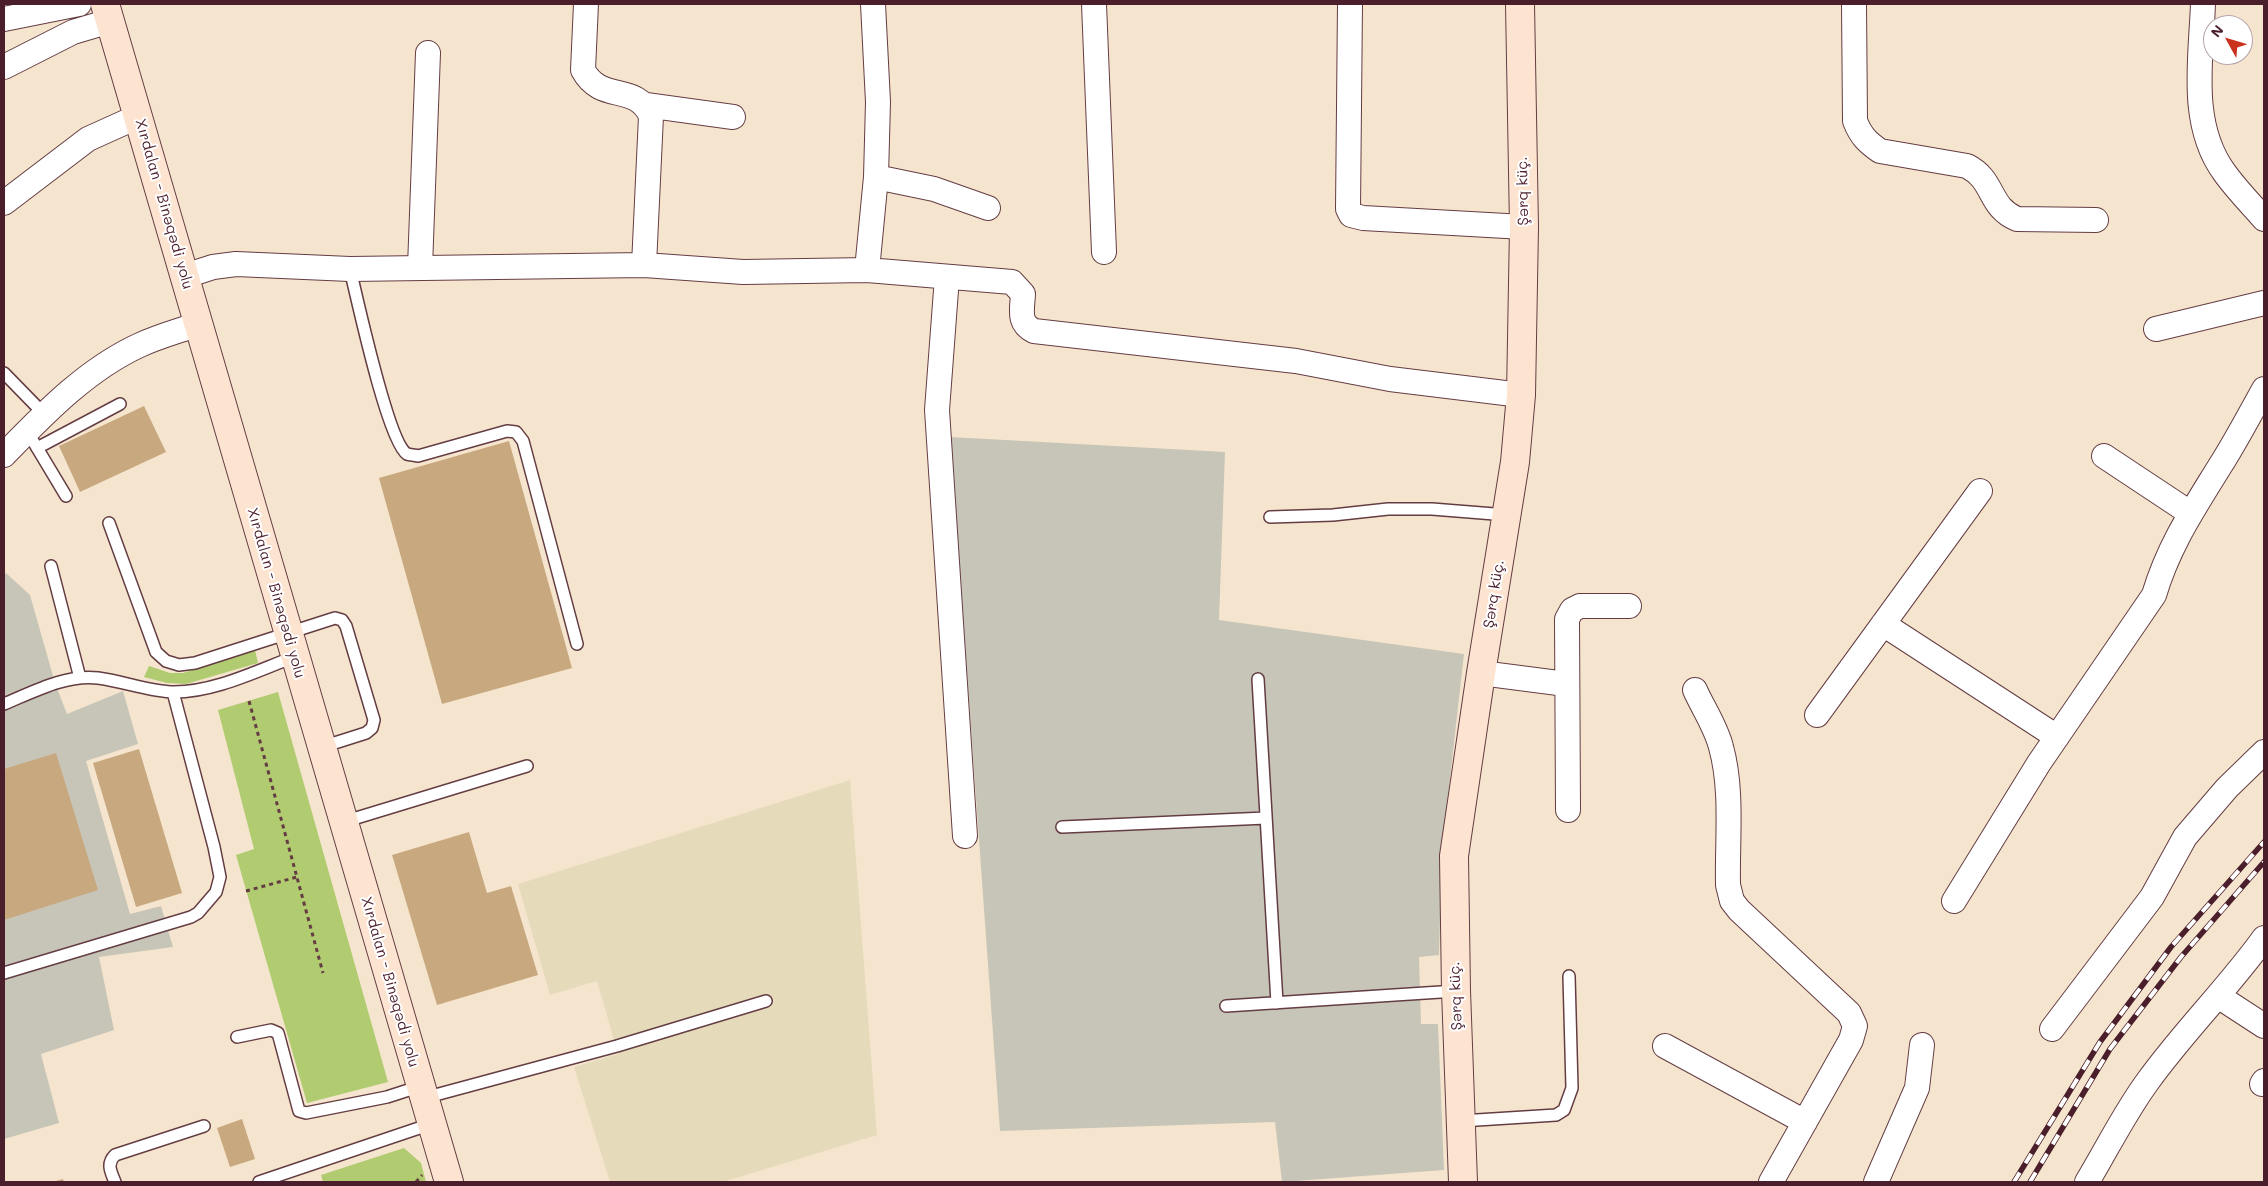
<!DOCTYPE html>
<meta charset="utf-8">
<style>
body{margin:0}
#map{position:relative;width:2268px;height:1186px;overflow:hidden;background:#f6e5ce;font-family:Mali,sans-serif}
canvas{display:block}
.frame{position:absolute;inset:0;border:5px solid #4a1f2b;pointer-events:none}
.north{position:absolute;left:2203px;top:15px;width:50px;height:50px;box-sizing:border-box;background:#fff;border:1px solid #b7a5aa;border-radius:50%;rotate:309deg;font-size:14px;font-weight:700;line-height:20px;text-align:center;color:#4a1f2b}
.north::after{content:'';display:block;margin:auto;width:18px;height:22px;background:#c8321e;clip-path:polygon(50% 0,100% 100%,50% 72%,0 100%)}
</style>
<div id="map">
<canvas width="2268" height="1186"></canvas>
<div class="frame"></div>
<div class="north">N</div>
</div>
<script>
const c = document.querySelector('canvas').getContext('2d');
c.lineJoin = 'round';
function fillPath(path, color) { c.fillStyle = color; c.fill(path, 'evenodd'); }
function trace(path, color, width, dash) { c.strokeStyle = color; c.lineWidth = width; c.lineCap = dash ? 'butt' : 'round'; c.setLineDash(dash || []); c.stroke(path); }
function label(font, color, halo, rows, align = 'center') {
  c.font = font + ' Mali,sans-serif'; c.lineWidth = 4; c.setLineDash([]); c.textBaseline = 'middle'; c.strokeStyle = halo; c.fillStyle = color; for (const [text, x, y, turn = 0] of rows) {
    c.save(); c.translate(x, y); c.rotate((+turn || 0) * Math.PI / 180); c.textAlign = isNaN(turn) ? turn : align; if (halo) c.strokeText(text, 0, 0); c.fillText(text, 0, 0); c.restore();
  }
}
fillPath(new Path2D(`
 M850 780 877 1135 723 1182H610L574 1067 618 1054 597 981 550 995 518 884Z`), '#e5dbba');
fillPath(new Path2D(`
 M950 437 1225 452 1219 620 1464 654 1442 849 1439 955 1419 957 1421 1024H1438L1444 1170 1282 1182 1275 1122 1000 1131Z
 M6 573 30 595 55 683 67 714 123 691 138 744 86 761 130 914 161 906 173 947 99 957 114 1030 41 1054 59 1123 4 1139V575Z`), '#c7c5b8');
fillPath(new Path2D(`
 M255 650 258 663 186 684 167 683 144 677 149 666 170 673H183Z
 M278 692 388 1082 307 1103 236 855 254 849 218 710Z
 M404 1148 421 1163 426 1182H323L321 1175Z`), '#b1cb71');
fillPath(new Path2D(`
 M144 406 166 452 80 492 59 446Z
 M509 441 572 668 442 704 379 478Z
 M139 749 182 893 136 907 93 763Z
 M56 753 98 890 4 920V769Z
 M469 832 487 893 511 886 538 975 437 1005 392 855Z
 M242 1119 255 1159 230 1167 217 1128Z
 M63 1179 64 1182H52Z`), '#c8a97f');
const lane = new Path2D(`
 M350 269C357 298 388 442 407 454 410 455 415 455 418 456L507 431 516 432 523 441 577 644
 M4 373 44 414
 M33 441 66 496
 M37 448 120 404
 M1270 517 1333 515 1388 509H1432L1507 515
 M109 523 156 652 166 661 179 665 195 663 335 618 342 620 346 626 374 720 372 728 366 733 322 747
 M51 566 80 678
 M1258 679 1277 1003
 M4 704C33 692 66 674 98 678 122 681 151 692 174 692 215 692 256 671 294 657
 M343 822 527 766
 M1062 827 1266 818
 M4 973 191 917 198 913 216 892 220 877 214 847 173 692
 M1226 1006 1456 991
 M237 1037 271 1030 278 1033 299 1111 306 1113 387 1097 421 1086
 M424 1098 617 1046 766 1001
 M1461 1121 1556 1115 1564 1110 1572 1088 1569 976
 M115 1182C111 1172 106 1164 115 1155L204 1126
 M259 1182 431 1124`);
const street = new Path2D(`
 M586 4 583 70C601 104 636 82 651 116L644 265
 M1094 4 1104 252
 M1350 4 1348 209 1351 215 1363 218 1524 227
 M1854 4 1855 121C1861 136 1867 142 1880 151L1967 166C1995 180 1988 207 2017 219L2096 220
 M2203 4C2201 59 2189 124 2224 172 2236 189 2251 204 2264 219
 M4 19 79 4
 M4 67 73 32 110 21
 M646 105 733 117
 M876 177 934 189 988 208
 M4 203 88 139 139 116
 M420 267 428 53
 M867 270 876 177 878 102 873 4
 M185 276 213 267 236 264 350 269 644 265 743 272 867 270 1012 282 1023 294C1022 311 1018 323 1034 331L1296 361 1390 379 1521 395
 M947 277 937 410 965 836
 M2156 329 2264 303
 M4 455C44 414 87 369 140 345 159 336 179 331 198 324
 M2104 456 2190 513
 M1883 624 2057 737
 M1481 673 1566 684
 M1695 690C1703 708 1716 727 1721 747 1733 790 1727 840 1728 885L1732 901 1739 910 1849 1013 1855 1026 1851 1040 1771 1182
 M1817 715 1980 491
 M1568 810 1567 619 1572 610 1580 606H1629
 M1954 901 2039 763 2154 595C2169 545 2193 510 2220 466 2236 441 2250 414 2264 389
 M2218 996 2264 1026
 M2052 1029 2152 897 2185 837 2227 788 2264 752
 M1665 1046 1805 1122
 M2262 1084 2264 1081
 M1876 1182 1917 1088 1922 1045
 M2087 1182C2107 1149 2125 1112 2148 1081 2184 1031 2228 988 2264 938`);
const secondary = new Path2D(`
 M105 4 449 1182
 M1463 1182 1456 991 1454 856 1481 673 1515 462 1521 395 1524 227 1520 4`);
trace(lane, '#643d43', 14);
trace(street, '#643d43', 26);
trace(secondary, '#643d43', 30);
trace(new Path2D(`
 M249 701 323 973
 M246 891 297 877
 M416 1182 422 1175`), '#643d43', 3, [4, 4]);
trace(lane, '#fff', 11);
trace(street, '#fff', 24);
trace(secondary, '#fde4d1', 28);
const rail = new Path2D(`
 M2014 1182 2100 1042 2171 947 2264 842
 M2030 1182 2110 1049 2181 957 2264 862`);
trace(rail, '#4a1f2b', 5.5);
trace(rail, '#fff', 4, [11]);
label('15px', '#4a1f2b', '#fff', [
 ["Şərq küç.",1523,191,-91],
 ["Xırdalan - Binəqədi yolu",164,204,74],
 ["Xırdalan - Binəqədi yolu",276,593,74],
 ["Şərq küç.",1494,594,-81],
 ["Xırdalan - Binəqədi yolu",390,982,74],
 ["Şərq küç.",1456,996,-92]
]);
</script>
